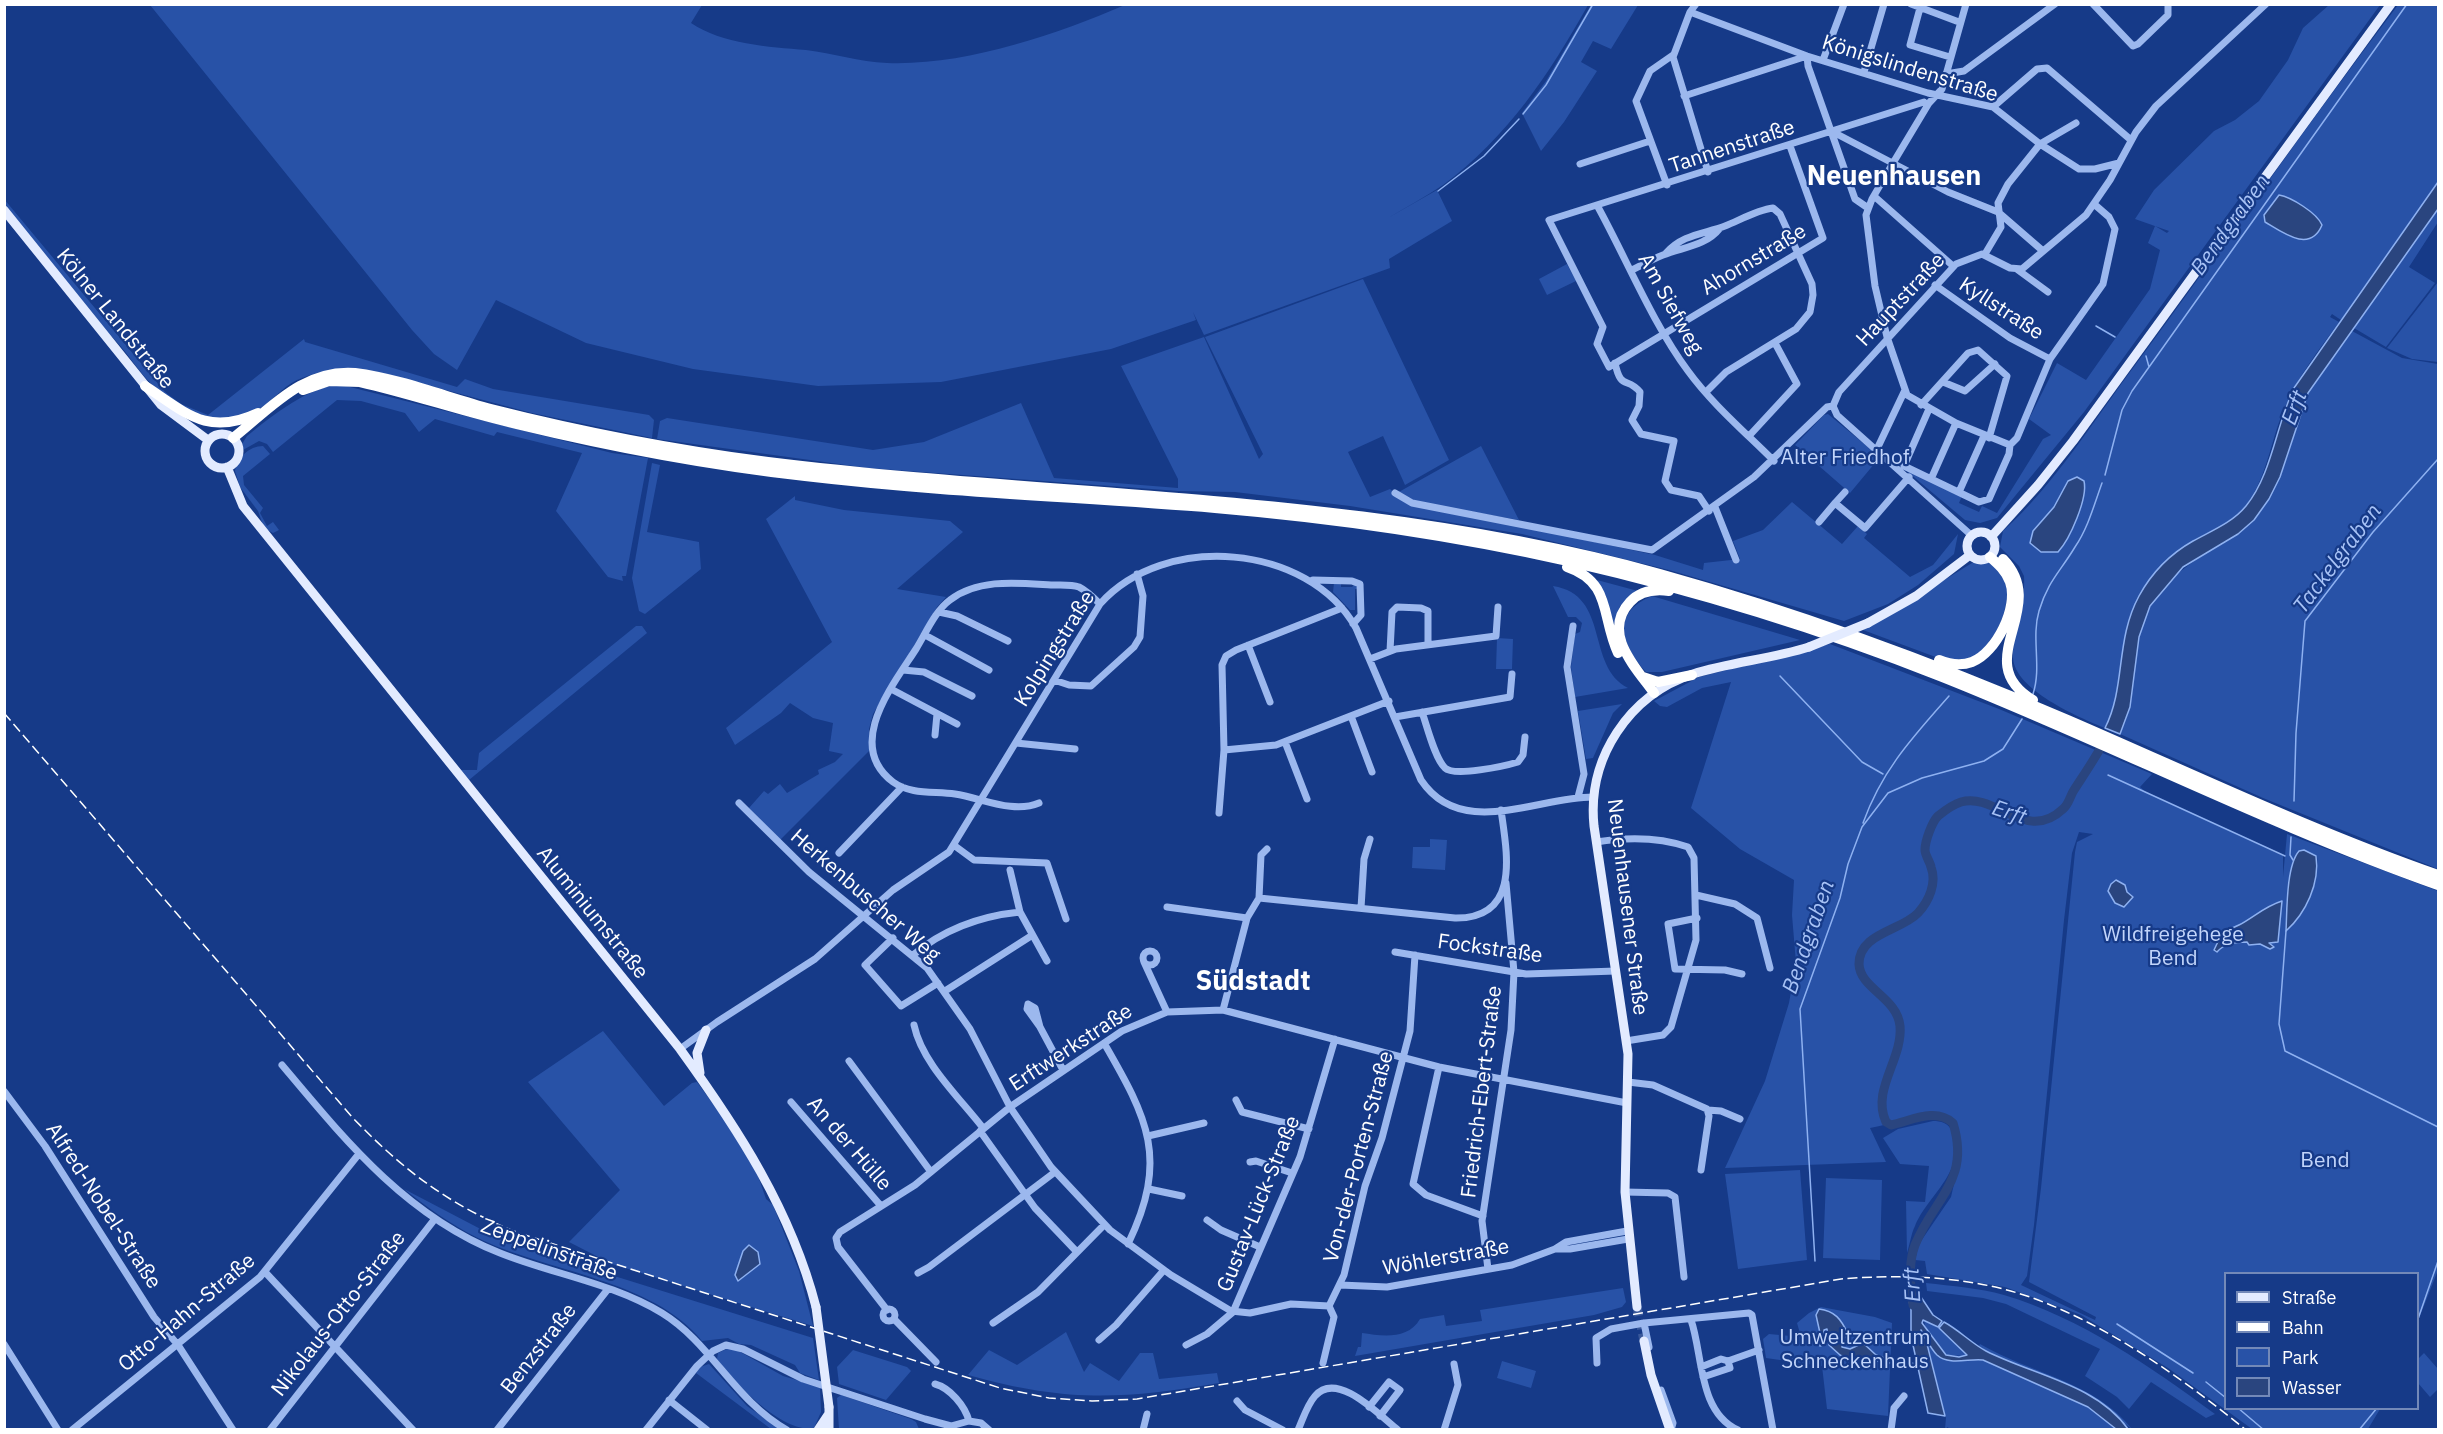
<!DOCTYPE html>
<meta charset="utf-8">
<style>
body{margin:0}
#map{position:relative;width:2443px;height:1434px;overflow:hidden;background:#163a88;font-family:"IBM Plex Sans",sans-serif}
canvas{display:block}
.frame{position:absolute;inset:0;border:6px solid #fff;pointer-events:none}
.legend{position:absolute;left:2224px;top:1272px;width:195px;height:138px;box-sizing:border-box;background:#163a88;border:2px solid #7389b8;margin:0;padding:8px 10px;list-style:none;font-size:18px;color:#fff}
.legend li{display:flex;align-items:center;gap:12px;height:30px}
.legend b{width:30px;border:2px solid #7389b8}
</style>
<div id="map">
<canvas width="2443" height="1434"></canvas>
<div class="frame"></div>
<ul class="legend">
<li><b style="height:8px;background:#e3ebff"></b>Straße</li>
<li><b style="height:8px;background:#fff"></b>Bahn</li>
<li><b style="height:16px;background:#2852a7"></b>Park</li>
<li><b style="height:16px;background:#2a457f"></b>Wasser</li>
</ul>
</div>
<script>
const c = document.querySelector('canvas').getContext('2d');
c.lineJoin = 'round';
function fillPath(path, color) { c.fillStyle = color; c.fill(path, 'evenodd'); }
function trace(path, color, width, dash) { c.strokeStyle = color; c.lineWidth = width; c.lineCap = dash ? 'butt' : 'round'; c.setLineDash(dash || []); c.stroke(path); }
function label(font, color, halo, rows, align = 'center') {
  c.font = font + ' "IBM Plex Sans",sans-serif'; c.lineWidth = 4.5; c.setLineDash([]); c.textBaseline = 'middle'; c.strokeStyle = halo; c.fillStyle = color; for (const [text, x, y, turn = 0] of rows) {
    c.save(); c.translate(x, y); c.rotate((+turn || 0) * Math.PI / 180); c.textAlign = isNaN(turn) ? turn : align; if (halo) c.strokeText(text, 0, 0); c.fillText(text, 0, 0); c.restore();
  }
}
fillPath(new Path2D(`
 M150 5H702L691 23C722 44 769 47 806 50 833 53 859 62 887 63 964 66 1055 35 1125 5H1588C1550 73 1507 138 1443 185 1425 197 1406 207 1388 218L1437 190 1452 221 1389 259 1390 268 1204 335 1193 312 1196 320 1111 349 941 382 818 386 693 369 586 343 496 300 457 370 434 354 412 330Z
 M1591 5H1638L1611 49 1593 41 1581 62 1597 71 1564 122 1541 151 1522 113 1546 81Z
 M2329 5H2380L2084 412 1997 518 1980 523 1965 520 1903 468 1962 496 1959 503 1979 512 1982 506 1997 513 2043 439 2051 435 2029 419 2057 363 2086 380 2150 289 2160 250 2148 243 2155 226 2167 233 2169 231 2135 219 2154 190 2214 131 2235 120 2259 101 2288 60 2303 28Z
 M2398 5H2438V182L2341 320 2332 314 2330 317 2339 322C2319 350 2298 376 2285 407 2271 438 2268 475 2247 504 2233 523 2211 530 2191 542 2170 555 2151 574 2139 597 2115 642 2126 687 2105 728 2078 717 2015 690 2013 658 2012 631 2026 603 2024 576L2019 566 2000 547 2003 531C2055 484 2094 420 2136 364 2224 245 2308 123 2398 5Z
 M4 199 165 392 181 404 208 415 304 339 305 342 457 387 465 379 493 389 649 415 654 420 652 438 532 413 378 372C351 367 323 368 297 380 282 387 272 402 257 410 223 428 187 414 160 392 139 375 126 348 105 330L5 205Z
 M2438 209V222L2409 267 2435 283 2386 347 2354 328Z
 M1567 264 1576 281 1547 295 1539 279Z
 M1363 279 1449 460 1405 485 1383 436 1348 452 1370 497 1390 489 1404 501 1655 555 1703 570 1704 563 1740 559 1733 541 1763 530 1792 502 1842 544 1858 526 1867 534 1864 538 1910 577 1933 565 1958 534 1954 554 1918 585 1888 604 1844 621 1669 570 1522 534 1350 506 1235 492 1178 491 868 468 657 439 660 421 667 418 873 450 924 442 1021 403 1054 478 1178 488V479L1121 366 1204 337 1259 459 1263 454 1205 337Z
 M2438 282V362L2412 359 2387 348Z
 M2352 331 2402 358 2438 364V869L2263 798 2120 734C2135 705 2133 671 2138 639 2150 572 2210 558 2254 520L2308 393Z
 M342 385 612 453 648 458 626 576H622L623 581 608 577 556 511 582 453 497 432 494 436 435 419 419 432 405 413 361 401 337 400 273 452 267 444 259 441 243 450 242 444 247 436C272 416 310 385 342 385Z
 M1828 414 1880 457 1850 493 1795 445 1824 415Z
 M263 446 270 454 243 476 244 485 263 508 260 513 267 526 273 522 279 530 273 533 264 528 258 511 240 487 235 471C237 458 249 446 263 446Z
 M1481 446 1519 520 1416 502 1397 493Z
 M652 463 660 465 647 532 699 542 701 569 645 614 639 611 632 578Z
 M795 496V500L844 510 950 521 963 532 897 589 946 597 937 607 873 714 869 729V751L780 840 749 808 764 791 768 794 780 784 787 793 819 774 818 770 835 762 843 754 829 751 833 723 813 718 790 703 781 713 735 745 726 728 832 642 766 519Z
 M1984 561 1993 564 2008 586C2006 619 1997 635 1974 659H1941L1863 630 1972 563Z
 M1597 580 1638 591 1620 606 1613 628 1606 596Z
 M1334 583H1341V587H1352L1355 584 1359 589H1355V610H1350L1333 592Z
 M1553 586C1611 595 1585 666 1628 688L1575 697 1571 667 1575 634 1580 632 1582 623 1576 617H1568Z
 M1652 596 1800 640 1662 672H1646C1622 645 1610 613 1652 596Z
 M636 626H642L647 633 469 780 460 770H477L479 753Z
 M1497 638 1513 639 1512 669H1496Z
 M1830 644 1999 709 2152 774 2140 787 2147 793 2283 856V877L2287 834 2438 891V1270L2418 1321V1274H2226V1408L2380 1409 2368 1429H2252L2168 1368 2081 1315 2005 1287 1927 1274 1925 1261 1915 1260 1919 1244 1951 1197 1957 1171 1956 1139 1953 1122 1948 1117C1926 1111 1893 1124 1870 1128L1886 1162 1725 1168 1765 1081 1789 1003 1796 963 1792 915 1794 880 1740 849 1691 808 1731 682 1702 688 1667 707 1660 706 1654 701 1699 677ZM2079 832 2093 834 2077 842 2075 852 2041 1188 2029 1282 2096 1317 2095 1320 2021 1285 2027 1276 2034 1225 2064 920 2072 853ZM2304 850 2317 856C2320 883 2307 914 2286 931 2285 914 2287 864 2298 851Z
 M1622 704 1613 713 1593 758 1586 759 1578 711Z
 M1430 839 1447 840 1445 870 1412 868 1413 847H1430Z
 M603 1031 664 1106 692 1083 697 1082 724 1119 757 1173 766 1199 773 1205 799 1271 813 1326 612 1264 569 1242 620 1190 528 1082Z
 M1933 1121C1941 1121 1948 1123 1952 1131 1969 1169 1927 1196 1915 1226 1911 1234 1910 1244 1907 1253L1906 1201 1925 1202 1929 1166 1900 1164 1883 1138 1898 1129Z
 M1800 1170 1807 1260 1738 1269 1725 1174Z
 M1826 1178 1882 1180 1880 1260 1823 1258Z
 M404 1189 492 1235 531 1250 813 1338 819 1380 800 1373 795 1365 751 1345 739 1344 728 1338 702 1341C653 1279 545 1272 476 1237 450 1224 427 1207 404 1189Z
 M1926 1283C1952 1286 1979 1288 2004 1295 2081 1318 2151 1367 2215 1414L2206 1418 2151 1382 2129 1409 2117 1397 2085 1376 2100 1349 2006 1304 1983 1298 1927 1291Z
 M1623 1288 1626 1302 1622 1307 1594 1315 1355 1356 1358 1347H1361L1362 1333C1382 1336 1408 1340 1420 1319L1444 1315 1446 1326 1482 1321 1480 1310Z
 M1821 1307 1875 1317 1892 1323 1888 1416 1827 1409 1822 1366 1766 1358 1763 1339 1769 1334 1801 1337 1797 1323 1809 1313Z
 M1924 1320 1938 1328 1966 1352 1967 1356 1946 1355 1926 1331Z
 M1066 1332 1084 1372 1090 1363 1119 1381 1140 1353H1153L1159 1379 1217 1373 1219 1383C1121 1400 1064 1402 968 1375L989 1350 1017 1365Z
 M1926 1337C1944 1369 1954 1356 1983 1360L2088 1407 2116 1429 1949 1430 1948 1427 1945 1429 1946 1418Z
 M1980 1344C2031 1374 2094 1381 2132 1429L2089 1396 1987 1352 1979 1346Z
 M729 1348 735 1349 783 1376 820 1387 821 1412 814 1428C783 1434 733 1382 717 1359L718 1353Z
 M853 1350 907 1367 911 1371 886 1400 839 1384 837 1367Z
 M2424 1353 2438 1369V1389L2430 1397 2418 1383V1359Z
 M1502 1361 1536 1371 1531 1388 1497 1378Z
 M709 1364 747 1406 780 1429H771L696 1373 700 1367Z
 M841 1395 911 1419 916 1422 919 1429H839L837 1398Z`), '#2852a7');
const water = new Path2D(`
 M2438 182V209L2308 393 2280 477 2269 499 2254 520 2238 534 2183 567 2150 606 2139 637 2130 707 2120 734 2105 728C2126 687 2115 640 2139 596 2151 574 2170 554 2193 541 2211 531 2232 523 2246 506 2272 474 2276 425 2294 388Z
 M2279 195C2291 197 2317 213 2322 225 2310 254 2282 232 2265 222L2264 215Z
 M2077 477 2084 481C2088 498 2070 539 2058 552H2041L2030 543 2033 531 2054 507 2068 481Z
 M2304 850 2316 856C2320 883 2306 913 2286 931 2287 912 2286 866 2299 851Z
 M2116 880 2125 885 2127 892 2133 897 2124 907 2115 903 2108 891 2111 884Z
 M2282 901 2278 942 2269 943 2274 947 2270 949 2260 944 2249 945 2247 942C2235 942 2225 943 2217 952L2214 950 2223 931C2246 926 2259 908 2282 901Z
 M749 1245 758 1252 760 1264 738 1281 735 1275 743 1251Z
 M1906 1294H1919L1933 1315 1942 1321 1938 1327 1923 1320 1922 1323 1946 1355 1959 1357 1967 1355 1939 1328 1944 1322C1959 1330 1971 1343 1986 1351 2033 1375 2096 1384 2128 1429H2116L2088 1407 1983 1360C1970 1358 1949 1366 1937 1355 1930 1348 1926 1338 1921 1330L1926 1340 1945 1416 1928 1413 1911 1336V1307Z
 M1819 1309C1835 1311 1841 1319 1848 1334L1843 1340 1842 1347 1850 1349 1863 1343 1876 1355 1895 1361 1890 1363 1876 1361 1856 1364 1840 1355 1829 1345 1827 1329 1824 1330 1823 1345 1820 1346V1333L1816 1315Z`);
fillPath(water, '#2a457f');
trace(water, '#8eb1f1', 1.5);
trace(new Path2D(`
 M1523 114 1546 85 1593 4
 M1438 191 1484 156 1519 119
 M2096 326 2115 337
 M2146 356 2149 367
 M2105 475 2122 410 2132 391 2407 4
 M1780 676 1862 762 1883 774
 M2033 694C2042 667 2031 638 2039 611 2048 581 2060 572 2075 547 2088 528 2094 505 2102 483
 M2108 775 2285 856
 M2294 801 2296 733 2305 621 2373 532 2438 459
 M1863 823C1882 770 1912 738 1949 696
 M2291 837 2290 855 2293 860
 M2286 931 2279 1024 2285 1051 2438 1127
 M1815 1261 1800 1009 1840 898 1848 864 1862 827 1888 793 1922 778 1984 761 2003 749 2022 719
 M2418 1319 2438 1261
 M2117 1324 2193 1373
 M1899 1361 1919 1364
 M2206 1382 2226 1398
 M2238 1408 2264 1430
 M2359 1430 2377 1408`), '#8eb1f1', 1.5);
trace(new Path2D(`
 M1913 1305C1910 1286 1908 1263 1915 1245 1933 1199 1971 1181 1953 1123 1935 1107 1911 1121 1891 1125L1886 1122C1871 1090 1903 1059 1900 1026 1897 997 1860 989 1859 964 1859 933 1901 931 1918 913 1929 901 1937 883 1931 867 1930 862 1925 855 1925 850 1925 841 1932 822 1938 816 1943 812 1954 804 1961 802 1996 792 2026 844 2063 809 2069 804 2070 796 2074 790 2085 773 2096 757 2105 740`), '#2a457f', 9);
trace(new Path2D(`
 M1637 1307 1644 1341`), '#39589a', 9, [9, 4.5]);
trace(new Path2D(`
 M1696 4 1690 12 1673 57 1708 172
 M1911 4 1959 22
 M1966 4 1942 89 1929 103 1893 163 1872 199 1866 215 1875 286 1887 337 1907 395 1956 423 2010 445
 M2093 4 2133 46 2138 44 2168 15V4
 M1920 8 1910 45 1950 57
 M1690 12 1807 56 1928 93 1993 107 2040 144 2079 169H2095L2119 163
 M1823 60 1844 4
 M1864 72 1884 4
 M1946 74 1964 71 2055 4
 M1684 96 1807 56 1808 66 1855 199 1868 208
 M1993 107 2037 69 2047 68 2131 140
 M1833 132 1948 192 1998 212 2043 251
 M1790 146 1823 238 1609 367 1597 344 1603 327 1549 220 1924 102
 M1580 164 1650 141
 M1667 185 1636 101 1650 71 1673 55
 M1874 196 1953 266
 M1598 207C1627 260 1653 324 1688 371 1712 404 1745 432 1774 461
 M1666 253C1683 234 1704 234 1725 226 1740 220 1757 210 1773 208L1780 214 1812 284 1813 295 1810 312 1796 329 1726 372 1706 392
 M1985 254 2001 227 1998 203 2008 184 2040 144 2076 123
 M1632 270C1642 265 1653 259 1663 255 1683 247 1706 246 1720 228
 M2018 270 2048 292
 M1935 285 2010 338 2050 359
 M1615 363C1621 391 1627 376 1640 392L1639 406 1632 420 1641 434 1674 441 1665 481 1671 490 1699 496 1709 511
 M1943 382 1965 391 1995 364
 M1921 405 1968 353 1978 350 2007 376 1989 438
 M1833 406 1839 392 1956 264 1982 254 2010 268 2022 269 2086 215 2110 180 2136 132 2156 106 2266 4
 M1833 406 1837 415 1971 535
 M1929 409 1904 466 1979 502 1989 499 2009 454 2010 445
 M1749 436 1797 384 1775 343
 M2010 445 2017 438 2050 359 2103 284 2115 229 2109 217 2094 204
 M1877 449 1905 390
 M1931 479 1956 423
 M1959 492 1984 436
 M1395 493 1412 503 1652 550 1754 477 1827 407 1833 406
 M1835 503 1845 492
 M1715 507 1736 560
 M1819 522 1835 503 1865 528 1909 477
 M1313 580 1352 581 1360 584 1361 615 1353 624
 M939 612 957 616 1008 641
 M1573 626 1567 667 1584 774 1578 797
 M925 635 989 670
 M1248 645 1270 702
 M1390 651 1392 612 1397 607 1421 608 1428 611V644
 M1370 659 1396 649 1496 636 1498 607
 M903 670 924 672 972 696
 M1054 680 1069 685 1091 686 1134 647 1140 637 1143 596 1137 574
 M891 689 957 724
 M1422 712C1427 726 1435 759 1445 768 1454 777 1505 766 1518 762L1523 755 1525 737
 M1351 716 1372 772
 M1395 717 1510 697 1512 674
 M935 735 937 714
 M1285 742 1307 799
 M1016 743 1075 749
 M1224 750 1276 745 1389 701
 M739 803 809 872 927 968 970 1029 1010 1107 1051 1167 1110 1230 1171 1275 1231 1311 1250 1313 1291 1304 1329 1306
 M1039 803C1013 814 982 798 955 794 934 791 911 795 893 782 844 745 893 685 916 649 926 633 935 611 950 600 978 578 1019 583 1051 585 1060 585 1071 584 1079 587 1087 591 1094 598 1100 604
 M1219 813 1224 750 1222 665 1226 656 1236 650 1342 608
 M1596 842C1627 837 1659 837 1688 847L1694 858 1696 940 1671 1027 1663 1035 1626 1041
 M955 846 974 860 1047 863 1066 919
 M839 853 902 787
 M1010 870 1020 912 1047 961
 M1696 895 1735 904 1757 918 1770 968
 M1259 898 1455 918C1521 919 1507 853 1501 810
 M1167 907 1247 918
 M1361 908 1364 859 1370 839
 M1697 918 1668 924 1675 969 1725 970 1742 974
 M893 938 865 965 901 1006 938 983
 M1143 958a7 7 0 1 1 14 0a7 7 0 1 1-14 0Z
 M1395 952 1526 974 1616 971
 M913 955C944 929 981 916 1020 912
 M1144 962 1167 1012
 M945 991 1031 936
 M1223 1010 1247 918 1259 898 1261 855 1267 849
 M914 1025C922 1063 959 1097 983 1128
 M1040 1027 1027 1009 1028 1004 1035 1008 1040 1027 1063 1070
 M1104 1043C1148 1119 1169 1159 1128 1244
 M680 1049 717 1022 815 959 893 890 949 852 1100 604C1164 532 1308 543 1356 628L1421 780C1461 840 1537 797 1593 797
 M849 1061 931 1172
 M282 1065C345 1140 406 1216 500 1253 552 1274 613 1283 662 1313 711 1343 735 1401 787 1430
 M1439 1067 1413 1184 1426 1195 1483 1216
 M1628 1082 1653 1085 1707 1109 1709 1116 1701 1170
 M4 1091 45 1146 154 1317 178 1345 233 1430
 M1236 1100 1242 1112 1309 1129
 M791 1102 881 1206
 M1708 1110 1721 1111 1740 1119
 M980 1131 1035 1208 1077 1252
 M1148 1136 1204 1123
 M1250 1162 1256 1161 1292 1173
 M1149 1189 1182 1196
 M1625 1192 1668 1193 1675 1197 1684 1277
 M1207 1220 1221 1230 1260 1247
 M1555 1249 1566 1242 1627 1231
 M1488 1269 1482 1221 1511 1030 1514 972 1506 883
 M265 1272 413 1430
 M918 1273 929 1267 1055 1172
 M1340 1285 1387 1287 1512 1265 1555 1249H1570L1628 1239
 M1329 1306 1344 1275 1365 1186 1382 1138 1410 1031 1415 955
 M883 1315a6 6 0 1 1 12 0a6 6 0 1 1-12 0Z
 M887 1310 838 1247 836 1238 840 1232 915 1185 1010 1107 1122 1031 1167 1012 1223 1010 1439 1067 1627 1103
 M894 1319 936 1362
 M1691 1320C1703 1354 1698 1412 1738 1430
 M993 1323 1038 1292 1104 1225
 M1644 1323 1649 1347
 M1099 1340 1116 1325 1164 1270
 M4 1344 58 1430
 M1186 1345 1207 1334 1233 1312 1300 1157 1335 1039
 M1323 1363 1334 1317 1329 1306
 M1597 1363 1596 1338 1611 1329 1644 1323 1749 1313 1752 1315 1773 1430
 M1701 1367 1721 1359 1728 1361
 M1703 1377 1730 1368 1728 1361 1759 1350
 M935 1384C950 1388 965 1406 969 1421L981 1423 989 1430
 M1661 1390 1673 1423 1671 1430
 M669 1400 707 1430
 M1237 1401 1245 1410 1283 1430
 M1369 1407 1389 1382 1400 1390 1380 1416
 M72 1430 260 1277 358 1155
 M270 1430 434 1220
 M497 1430 608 1289
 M646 1430 697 1366 713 1351 726 1345 743 1349 803 1379 925 1419 951 1426 969 1421
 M1143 1430 1147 1414
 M1298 1430C1303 1419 1307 1405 1315 1396 1337 1370 1379 1415 1398 1430
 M1444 1430 1458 1385 1454 1364
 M1891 1430 1894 1408 1904 1396`), '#9cb8ee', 7);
trace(new Path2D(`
 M4 210 161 405 208 440
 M205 451a17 17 0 1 1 34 0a17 17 0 1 1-34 0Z
 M227 467 243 506 680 1049C738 1129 791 1210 816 1307
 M1967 546a14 14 0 1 1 28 0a14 14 0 1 1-28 0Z
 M1991 537 2038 485 2073 441 2391 4
 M1868 623 1916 596 1970 555
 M700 1073 697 1053 706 1030
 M1637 1307 1625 1192 1628 1054 1594 826C1587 758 1629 695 1693 674 1731 662 1771 659 1809 647
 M1644 1341 1651 1375 1670 1430
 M829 1407V1430
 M818 1430 828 1415`), '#e3ebff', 9);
trace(new Path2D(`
 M145 386C185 412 207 437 258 413
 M303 390 329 381 360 382C413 394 464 412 517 424 612 447 708 465 805 476 941 492 1078 497 1215 508 1333 518 1451 535 1568 561 1694 590 1819 628 1940 676 2107 742 2268 825 2438 885
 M233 438C271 408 303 369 355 373 401 379 446 397 491 409 582 432 675 450 768 462 1068 499 1365 492 1660 574 1800 613 1935 663 2068 720 2191 773 2312 831 2438 875
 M2003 559C2051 609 1968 661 2033 700
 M1567 567C1612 582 1601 617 1618 653
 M1939 660C1949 664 1961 666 1972 662 1996 653 2019 607 2010 582 2006 571 1998 564 1990 557
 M1643 677 1658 682 1692 675
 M1654 693C1636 668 1601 633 1630 602 1640 591 1654 589 1669 591`), '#fff', 10);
trace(new Path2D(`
 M4 713 352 1117C403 1170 450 1206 519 1233L1000 1388 1049 1398 1092 1401 1137 1399 1841 1279C1904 1274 1969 1276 2030 1297 2108 1325 2182 1378 2246 1430`), '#fff', 1.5, [10, 4.5]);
trace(new Path2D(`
 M1809 647 1868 623
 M816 1307 829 1407`), '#e3ebff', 9);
label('21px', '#fff', '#163a88', [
 ["Königslindenstraße",1910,69,17],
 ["Tannenstraße",1732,147,-18],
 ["Ahornstraße",1754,260,-31],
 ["Hauptstraße",1901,300,-47],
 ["Am Siefweg",1670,304,61],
 ["Kyllstraße",2001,309,33],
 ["Kölner Landstraße",115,319,51],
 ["Kolpingstraße",1055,649,-58],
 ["Herkenbuscher Weg",865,896,41],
 ["Neuenhausener Straße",1627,907,83],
 ["Aluminiumstraße",592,913,51],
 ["Fockstraße",1490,949,8],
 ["Erftwerkstraße",1071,1048,-33],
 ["Friedrich-Ebert-Straße",1482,1092,-83],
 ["An der Hülle",849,1144,49],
 ["Von-der-Porten-Straße",1359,1157,-75],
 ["Gustav-Lück-Straße",1259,1204,-68],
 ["Alfred-Nobel-Straße",103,1206,57],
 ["Zeppelinstraße",549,1250,20],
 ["Wöhlerstraße",1446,1258,-10],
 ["Otto-Hahn-Straße",187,1313,-40],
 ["Nikolaus-Otto-Straße",339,1314,-52],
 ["Benzstraße",539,1349,-52]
]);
label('21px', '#c2d5fb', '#163a88', [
 ["Alter Friedhof",1845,458],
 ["Wildfreigehege",2173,935],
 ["Bend",2173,959],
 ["Bend",2325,1161],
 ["Umweltzentrum",1855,1338],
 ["Schneckenhaus",1855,1362]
]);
label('italic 22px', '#a7c2f6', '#163a88', [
 ["Bendgraben",2231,225,-54],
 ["Erft",2295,408,-69],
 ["Tackelgraben",2338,559,-53],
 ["Erft",2009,813,18],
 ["Bendgraben",1809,937,-71],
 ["Erft",1913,1285,-93]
]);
label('bold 27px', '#fff', '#163a88', [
 ["Neuenhausen",1894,177],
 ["Südstadt",1253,982]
]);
</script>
